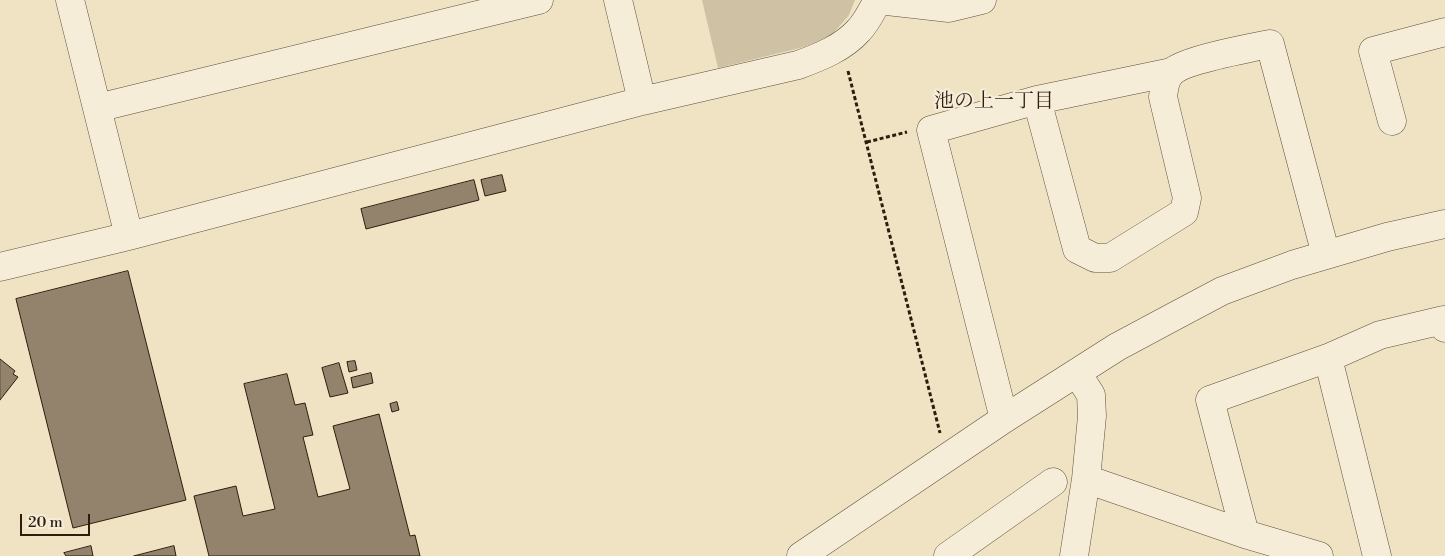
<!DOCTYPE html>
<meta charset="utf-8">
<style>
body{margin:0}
#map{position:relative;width:1445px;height:556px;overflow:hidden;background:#efe3c3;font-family:"Libre Bodoni",serif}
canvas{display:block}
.scale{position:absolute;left:20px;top:514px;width:70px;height:22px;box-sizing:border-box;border:2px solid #2f1c0d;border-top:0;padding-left:6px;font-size:15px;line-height:18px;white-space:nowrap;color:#2f1c0d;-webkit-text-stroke:4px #f5edd8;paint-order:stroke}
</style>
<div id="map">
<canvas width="1445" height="556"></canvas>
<div class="scale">20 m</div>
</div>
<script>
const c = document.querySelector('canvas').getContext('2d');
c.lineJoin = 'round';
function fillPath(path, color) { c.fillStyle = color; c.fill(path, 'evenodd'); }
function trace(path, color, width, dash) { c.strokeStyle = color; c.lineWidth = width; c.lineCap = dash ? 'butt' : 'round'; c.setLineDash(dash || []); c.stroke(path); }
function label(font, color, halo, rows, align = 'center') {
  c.font = font + ' "Libre Bodoni","Noto Serif JP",serif'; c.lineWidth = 4.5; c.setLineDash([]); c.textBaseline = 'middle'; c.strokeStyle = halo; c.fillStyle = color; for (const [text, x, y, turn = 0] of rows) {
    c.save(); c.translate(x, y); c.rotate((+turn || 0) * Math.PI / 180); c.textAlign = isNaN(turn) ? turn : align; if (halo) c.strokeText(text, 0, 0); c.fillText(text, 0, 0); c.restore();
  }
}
fillPath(new Path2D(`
 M702 0H855L849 15 831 36 804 47 718 68Z`), '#cec1a4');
const building = new Path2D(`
 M502 175 506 191 485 196 481 180Z
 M474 180 479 200 366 229 361 209Z
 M128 271 186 500 73 528 16 299Z
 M0 359 15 371 13 374 18 377 0 400Z
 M355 361 357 370 349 372 347 362Z
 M339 363 348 393 330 397 322 368Z
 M371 373 373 383 353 388 351 378Z
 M287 374 295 405 305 403 313 435 303 437 318 497 350 489 333 426 379 414 410 536 415 535 420 556H209L194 496 236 486 243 516 275 509 244 384Z
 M397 402 399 410 392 412 390 404Z
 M91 546 93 556H66L64 553Z
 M174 546 176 556H134Z`);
fillPath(building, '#93836c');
trace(building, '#2f1c0d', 1);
const minor = new Path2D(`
 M70 0 129 236
 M618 0 642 101
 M878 0 949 8 982 0
 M1037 100 1077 249 1095 258H1110L1184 212 1187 198 1163 97C1164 88 1165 78 1172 72 1185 60 1250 48 1270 44L1326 255
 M97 108 539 0
 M1392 121 1373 51 1445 32
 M0 267 129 236 642 101 798 65C820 57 843 48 859 30 867 22 872 10 878 0
 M1328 358 1377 556
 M1004 419 931 130 1037 100 1172 72
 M1086 479 1245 534 1319 556
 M1245 534 1210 400 1328 358 1380 335 1443 320 1445 328
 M801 556 1004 419 1117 347 1173 317 1222 291 1292 265 1387 237 1445 224
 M948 556 1053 482
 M1074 556 1086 479 1092 416 1091 395 1077 373`);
trace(minor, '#5f4e3a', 29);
trace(new Path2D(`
 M848 71 940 433
 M867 142 907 132`), '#2f1c0d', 3, [4, 2.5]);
trace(minor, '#f5edd8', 28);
label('20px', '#2f1c0d', '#f5edd8', [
 ["池の上一丁目",994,102]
]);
</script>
